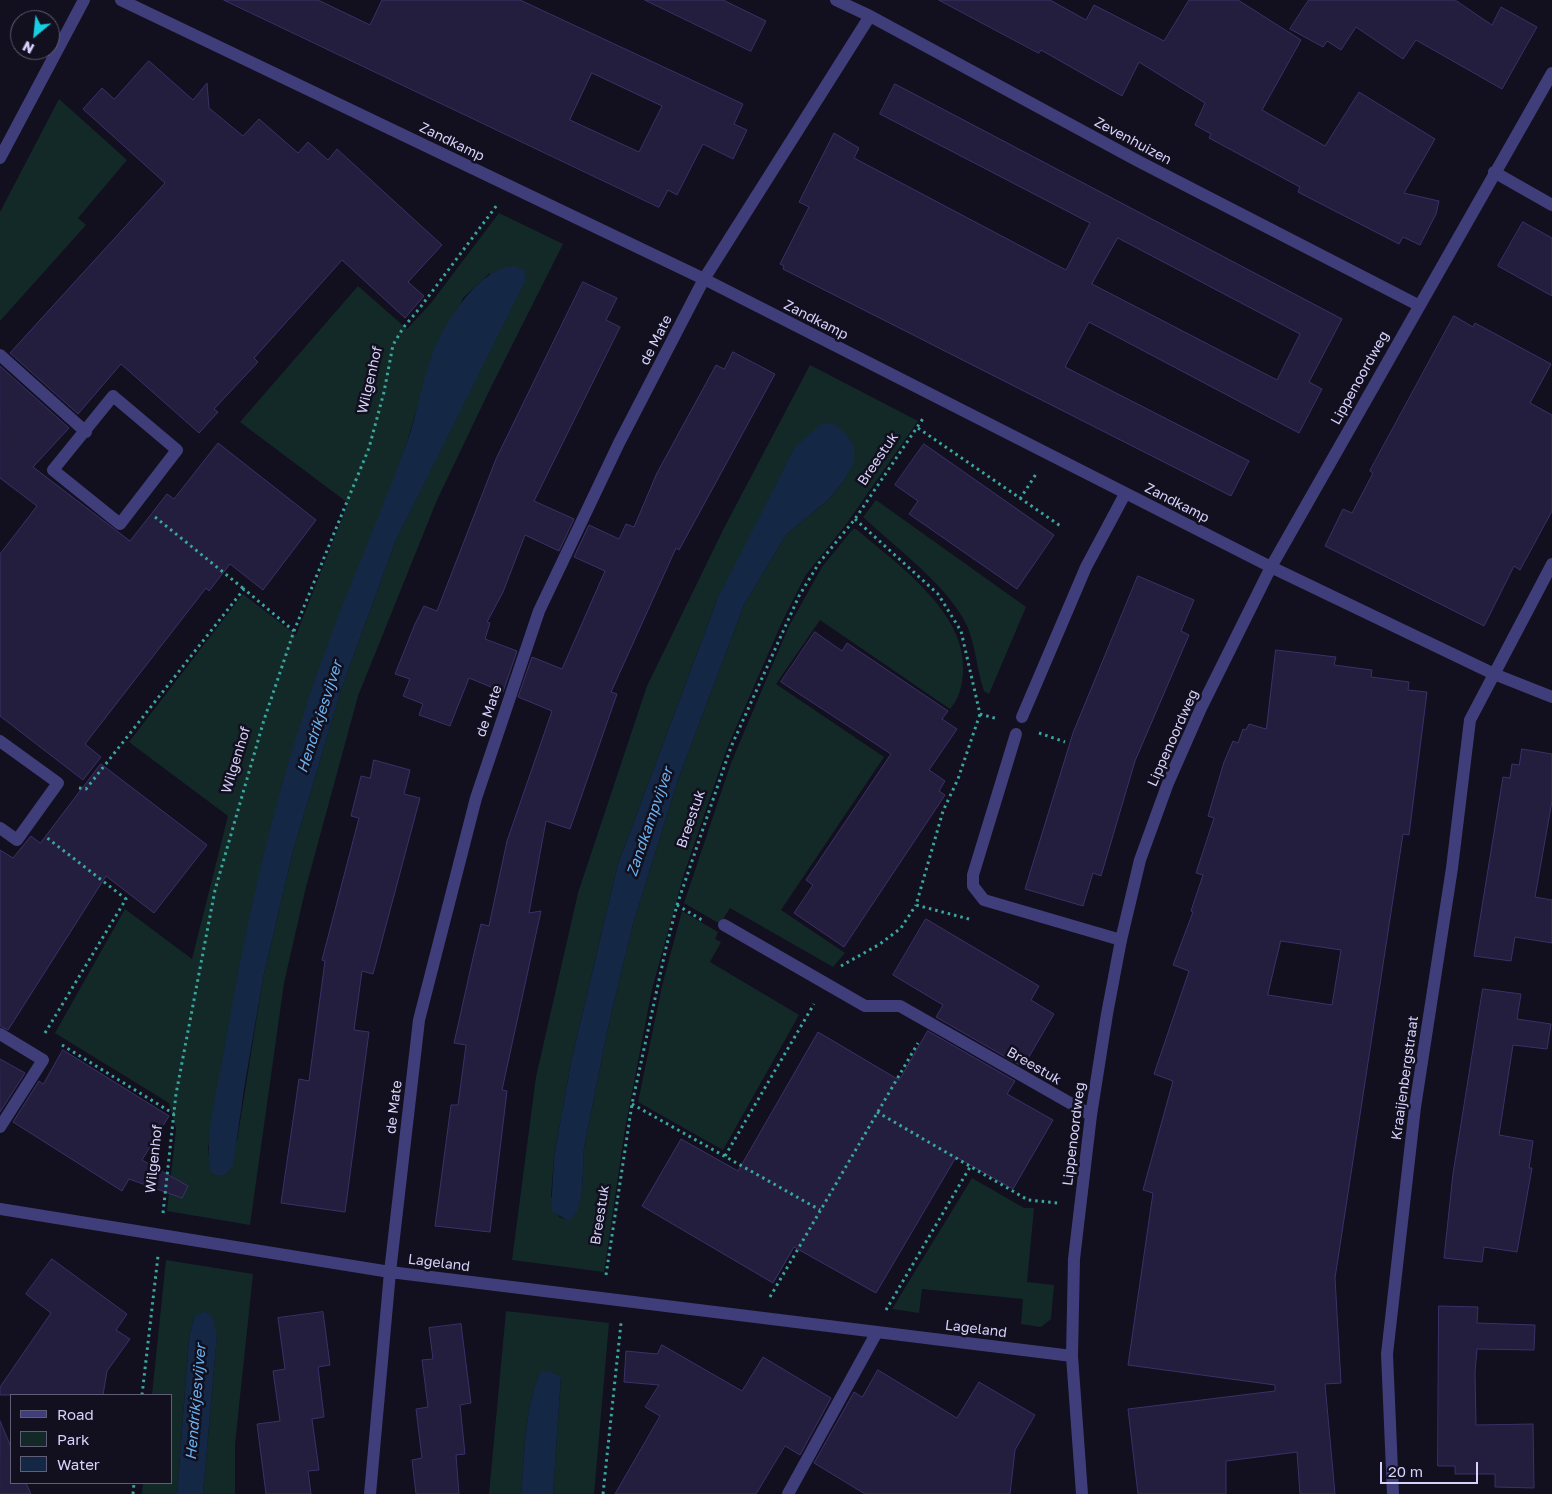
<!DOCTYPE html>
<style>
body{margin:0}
#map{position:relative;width:1552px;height:1494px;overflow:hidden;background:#120f1f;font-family:"Golos Text",sans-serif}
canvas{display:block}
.legend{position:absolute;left:10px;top:1394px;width:162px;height:90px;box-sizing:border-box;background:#120f1f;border:1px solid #605d77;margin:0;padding:6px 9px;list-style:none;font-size:15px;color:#d6d2fb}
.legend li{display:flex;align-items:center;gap:10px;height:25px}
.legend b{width:25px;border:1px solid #605d77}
.north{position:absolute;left:10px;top:10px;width:50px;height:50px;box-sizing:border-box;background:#120f1f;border:1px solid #605d77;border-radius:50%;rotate:208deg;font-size:14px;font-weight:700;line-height:20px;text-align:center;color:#d6d2fb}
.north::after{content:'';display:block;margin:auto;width:18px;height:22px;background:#16cfe2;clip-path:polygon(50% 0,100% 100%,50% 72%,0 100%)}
.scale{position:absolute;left:1380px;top:1462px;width:98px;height:22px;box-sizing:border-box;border:2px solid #d6d2fb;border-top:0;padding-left:6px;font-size:15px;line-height:18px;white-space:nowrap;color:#d6d2fb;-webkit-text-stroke:4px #120f1f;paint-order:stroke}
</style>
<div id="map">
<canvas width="1552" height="1494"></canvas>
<ul class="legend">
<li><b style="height:6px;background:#403e7a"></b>Road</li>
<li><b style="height:14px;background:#132928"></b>Park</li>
<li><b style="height:14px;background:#142744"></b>Water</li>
</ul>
<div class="north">N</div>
<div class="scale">20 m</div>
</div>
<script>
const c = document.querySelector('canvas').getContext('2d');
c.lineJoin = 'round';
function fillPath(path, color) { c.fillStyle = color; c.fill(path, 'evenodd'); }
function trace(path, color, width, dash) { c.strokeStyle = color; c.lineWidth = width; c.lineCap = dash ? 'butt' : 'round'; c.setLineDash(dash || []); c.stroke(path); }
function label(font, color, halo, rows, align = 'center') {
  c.font = font + ' "Golos Text",sans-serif'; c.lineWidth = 5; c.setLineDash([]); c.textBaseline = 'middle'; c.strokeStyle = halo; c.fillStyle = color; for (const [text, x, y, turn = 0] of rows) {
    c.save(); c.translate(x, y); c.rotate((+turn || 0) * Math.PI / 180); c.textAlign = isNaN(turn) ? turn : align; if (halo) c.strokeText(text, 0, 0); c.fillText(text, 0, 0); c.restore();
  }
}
fillPath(new Path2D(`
 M59 99 127 160 78 218 86 225 0 321V212Z
 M499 213 563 244 491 387 437 500 358 696 306 887 284 983 250 1225 167 1211 176 1129 169 1103 55 1033 125 909 192 959 228 816 129 742 243 594 296 635 348 503 240 422 358 286 407 329 431 303ZM490 273 452 425 396 540 342 687 293 851 263 978 237 1141 210 1165 208 1148 229 1025 416 412 463 298Z
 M810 365 918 421 847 523 805 576 782 622 727 748 684 874 652 989 625 1129 604 1272 512 1260 536 1077 578 893 647 686 724 528ZM853 463 843 482 829 499 786 535 744 605 679 777 633 924 609 1023 584 1148 582 1192 569 1220 559 1217 551 1196 554 1158 571 1062 618 864 717 600Z
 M876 500 1026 607 989 694 984 691C977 671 976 648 968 628 951 588 895 547 863 517Z
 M853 529H856C897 564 968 613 963 673 962 686 959 699 950 709L820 620 776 684 884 757 781 910 845 953 833 967 730 908 720 924 684 903 731 763 789 626 822 567Z
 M682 911 718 932 715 939 721 942 710 962 799 1015 723 1150 638 1102 662 986Z
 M972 1178 1024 1208H1034L1027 1282 1054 1285 1051 1319 1041 1327 1021 1324 1023 1299 922 1289 919 1313 892 1309Z
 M166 1260 253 1274 235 1444V1494H203L217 1335 194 1317 189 1339 177 1494H142L143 1483H171V1395H152Z
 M506 1311 609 1323 594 1494H553L561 1378 551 1372H541C524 1408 525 1454 521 1494H489Z`), '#132928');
fillPath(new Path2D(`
 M514 266 525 270V281L396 540 342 687 293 851 263 978 244 1089 233 1166 224 1175H216L211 1172C203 1139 219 1081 225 1046 244 934 268 823 303 716 332 623 373 536 406 445 420 408 423 367 442 333 457 306 483 268 514 266Z
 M821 424H834L846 434 854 447V463L843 482 829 499 786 535 744 605 679 777 633 924 609 1023 584 1148 582 1192 577 1212 569 1221 551 1211 554 1158 571 1062 618 864 717 600 795 447Z
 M204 1311 212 1316 217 1335 203 1494H177L189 1339 194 1317Z
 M541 1371 551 1372 561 1377 553 1494H521C525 1454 524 1408 541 1371Z`), '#142744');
const building = new Path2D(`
 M224 0H318L370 25 382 0H520L743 104 734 124 747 130 733 159 703 144 677 195 668 190 659 207ZM592 73 662 106 639 152 570 120Z
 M645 0H723L766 21 751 51Z
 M939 0H1050L1086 20 1094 5 1164 41 1189 0H1238L1301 40 1262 110 1325 146 1359 92 1435 139 1404 193 1439 201 1436 214 1420 245 1403 237 1399 244 1298 192 1300 187 1209 138 1211 134 1195 125 1205 103 1139 62 1122 96 1041 50 1039 53Z
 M1309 0H1455L1492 25 1501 7 1537 27 1502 89 1416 40 1403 59 1356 27 1341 50 1327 41 1323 47 1290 29Z
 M149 61 193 100 207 83 209 108 243 136 259 119 298 153 308 142 328 160 337 149 442 245 408 282 424 296 405 318 342 260 254 358 258 362 214 409 218 412 199 433 121 364 78 414 10 353 165 183 83 109 102 88 114 99Z
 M895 84 1342 319 1309 382 1322 389 1299 433 1089 322 1065 367 1249 461 1231 496 783 269 784 266 780 264 809 207 799 202 834 133 859 148 854 158 1066 270 1090 223 880 114ZM1118 238 1300 334 1277 380 1092 284Z
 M1523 222 1552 238V296L1498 266Z
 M583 282 617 298 606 320 620 327 534 501 574 519 559 551 525 535 503 592 487 622 490 623 485 639 517 651 503 692 469 678 450 726 419 715 423 704 403 696 410 679 395 674 415 624 424 606 437 611 496 459Z
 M1454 316 1473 327 1475 323 1551 364 1530 403 1552 415V511L1520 570 1514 566 1484 626 1325 546 1343 509 1352 513 1373 473 1370 471Z
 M733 352 775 374 679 550 676 548 611 692 617 694 570 829 546 821 529 913 541 911 502 1090 507 1091 490 1232 435 1226 451 1105H458L466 1045 454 1043 473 958 481 924 489 926 507 841 552 711 518 697 532 657 562 669 605 571 574 557 589 525 619 539 626 524 634 527 657 473 716 365 724 369Z
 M0 366 69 428 33 467 130 541 167 494 174 499 218 443 316 520 263 590 230 564 209 591 206 588 85 744 101 757 83 780 0 716V554L37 506 0 478Z
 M924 444 1054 535 1017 589 909 514 918 501 895 485Z
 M1138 576 1194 600 1181 631 1189 635 1135 761 1101 876 1093 873 1083 906 1025 889 1073 733Z
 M815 632 842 651 847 643 948 711 942 719 957 729 929 770 945 781 939 791 945 795 844 947 794 913 813 885 806 880 891 754 781 682Z
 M1276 650 1336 657 1334 665 1372 670 1371 677 1409 682 1408 690 1427 692 1409 835 1403 834 1335 1278 1341 1383 1325 1384 1335 1494H1300L1297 1452 1226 1461V1494H1138L1128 1409 1275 1391V1385L1128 1365 1153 1193 1143 1190 1173 1081 1154 1074 1189 971 1173 965 1193 912 1191 911 1203 875 1196 873 1214 818 1208 816 1224 762 1233 741 1238 743 1243 729 1246 730 1249 724 1266 729ZM1281 941 1341 950 1332 1005 1268 995Z
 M1522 749 1552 754V801L1535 897 1552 900V943L1515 937 1511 961 1474 956 1503 777 1510 778 1512 764 1519 765Z
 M374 760 410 770 404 794 420 798 373 974 362 971 354 1030 369 1032 345 1212 281 1203 299 1079 309 1081 325 961 322 960 359 818 351 816 361 776 370 778Z
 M101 764 207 845 154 913 106 876 8 1030 0 1026V850L13 858 31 836 40 843Z
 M926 919 1039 986 1031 1000 1054 1014 1023 1067 936 1017 943 1005 893 975Z
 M1483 989 1521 994 1517 1019 1551 1024 1547 1049 1513 1045 1499 1135 1533 1141 1529 1168H1532L1517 1252 1484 1247 1482 1262 1444 1258 1453 1174Z
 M928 1031 1015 1081 1007 1094 1053 1120 1013 1189 956 1157 876 1293 794 1247 773 1283 642 1206 681 1139 738 1171 818 1032 899 1080Z
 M63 1050 169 1116 142 1160 188 1186 182 1198 129 1179 122 1191 13 1122 39 1081 43 1084Z
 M0 1059 25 1073 0 1112Z
 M52 1259 127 1314 116 1330 130 1339 107 1371 103 1395H0V1387L51 1313 26 1294Z
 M1439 1306 1478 1307 1477 1323 1535 1325 1534 1350 1477 1349 1475 1372 1476 1425 1533 1424 1534 1488 1495 1487V1474H1455V1466H1438Z
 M323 1312 330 1365 318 1367 324 1417 312 1419 319 1470 308 1471 311 1494H266L257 1424 280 1421 273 1371 285 1369 278 1318Z
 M461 1324 471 1403 460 1405 465 1454 456 1455 459 1494H416L412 1460 422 1458 416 1409 428 1407 422 1360 433 1359 429 1328Z
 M662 1345 742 1391 763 1357 831 1398 800 1455 785 1446 756 1494H615L660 1416 645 1407 659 1385 624 1382 626 1351 657 1354Z
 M878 1370 957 1418 979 1382 1035 1415 1015 1450 1010 1494H865L814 1463 854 1392 862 1397Z
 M0 1421 11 1447V1483H26L31 1494H0Z`);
fillPath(building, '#231d3e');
trace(building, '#3b3168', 1);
trace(new Path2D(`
 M918 428 1062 527
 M1020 499 1036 474
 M155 517 244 589
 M855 519 938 594 961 631 980 714 998 719
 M1039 733 1065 742
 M79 788 86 789 244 589 294 631
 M677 905 702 920
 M969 919 916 905 943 811 958 779 980 714
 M841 966 880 944 901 928 916 905
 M45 1033 126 899 46 837
 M62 1045 174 1114
 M632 1104 820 1210
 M877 1112 1028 1200 1058 1203
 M725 1156 814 1004
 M163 1213 176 1094 215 890 264 720 294 631 369 448 384 392 393 345 403 328 419 309 497 205
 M606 1275 632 1104 666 948 677 905 731 747 799 596 819 563 855 519 924 417
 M770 1297 918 1043
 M886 1310 970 1167
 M142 1395 158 1256
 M133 1494 134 1483
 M603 1494 621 1323`), '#3aa79f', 3, [2.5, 4]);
trace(new Path2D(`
 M1022 717 1086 567 1125 494
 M1016 734 973 875V886L984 900 1121 940`), '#403e7a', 12);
trace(new Path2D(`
 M121 0 704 279 1271 567 1494 674 1552 697
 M836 0 870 16 1138 161 1418 305
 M0 158 84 0
 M1494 172 1552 205
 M0 355 86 432
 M113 396 177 450 120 524 53 470Z
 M0 741 58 783 17 840 0 828
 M724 925 865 1006H900L1091 1115
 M0 1034 43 1060 0 1127
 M0 1209 390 1272 1072 1356
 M370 1494 390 1272 419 1020 476 798 539 611 619 443 704 279 870 16
 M788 1494 877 1332
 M1082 1494 1072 1356 1074 1259 1091 1115 1107 1014 1121 940 1140 860 1168 783 1201 708 1271 567 1552 73
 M1393 1494 1387 1354 1415 1107 1452 868 1470 720 1552 564`), '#403e7a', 12);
label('14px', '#d6d2fb', '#120f1f', [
 ["Zevenhuizen",1133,141,28],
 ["Zandkamp",452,142,26],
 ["Zandkamp",816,320,27],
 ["de Mate",656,340,-63],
 ["Lippenoordweg",1360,378,-61],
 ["Wilgenhof",370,380,-77],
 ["Breestuk",878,459,-56],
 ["Zandkamp",1177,503,27],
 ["de Mate",489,711,-71],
 ["Lippenoordweg",1173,738,-66],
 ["Wilgenhof",236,760,-73],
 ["Breestuk",691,819,-71],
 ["Breestuk",1034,1066,30],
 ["Kraaijenbergstraat",1405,1078,-82],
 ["de Mate",394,1107,-83],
 ["Lippenoordweg",1074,1134,-83],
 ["Wilgenhof",154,1159,-84],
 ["Breestuk",600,1215,-81],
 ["Lageland",439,1263,7],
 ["Lageland",976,1329,7]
]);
label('italic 15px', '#6ab3f0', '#120f1f', [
 ["Hendrikjesvijver",320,717,-72],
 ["Zandkampvijver",650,822,-71],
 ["Hendrikjesvijver",196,1402,-85]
]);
</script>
